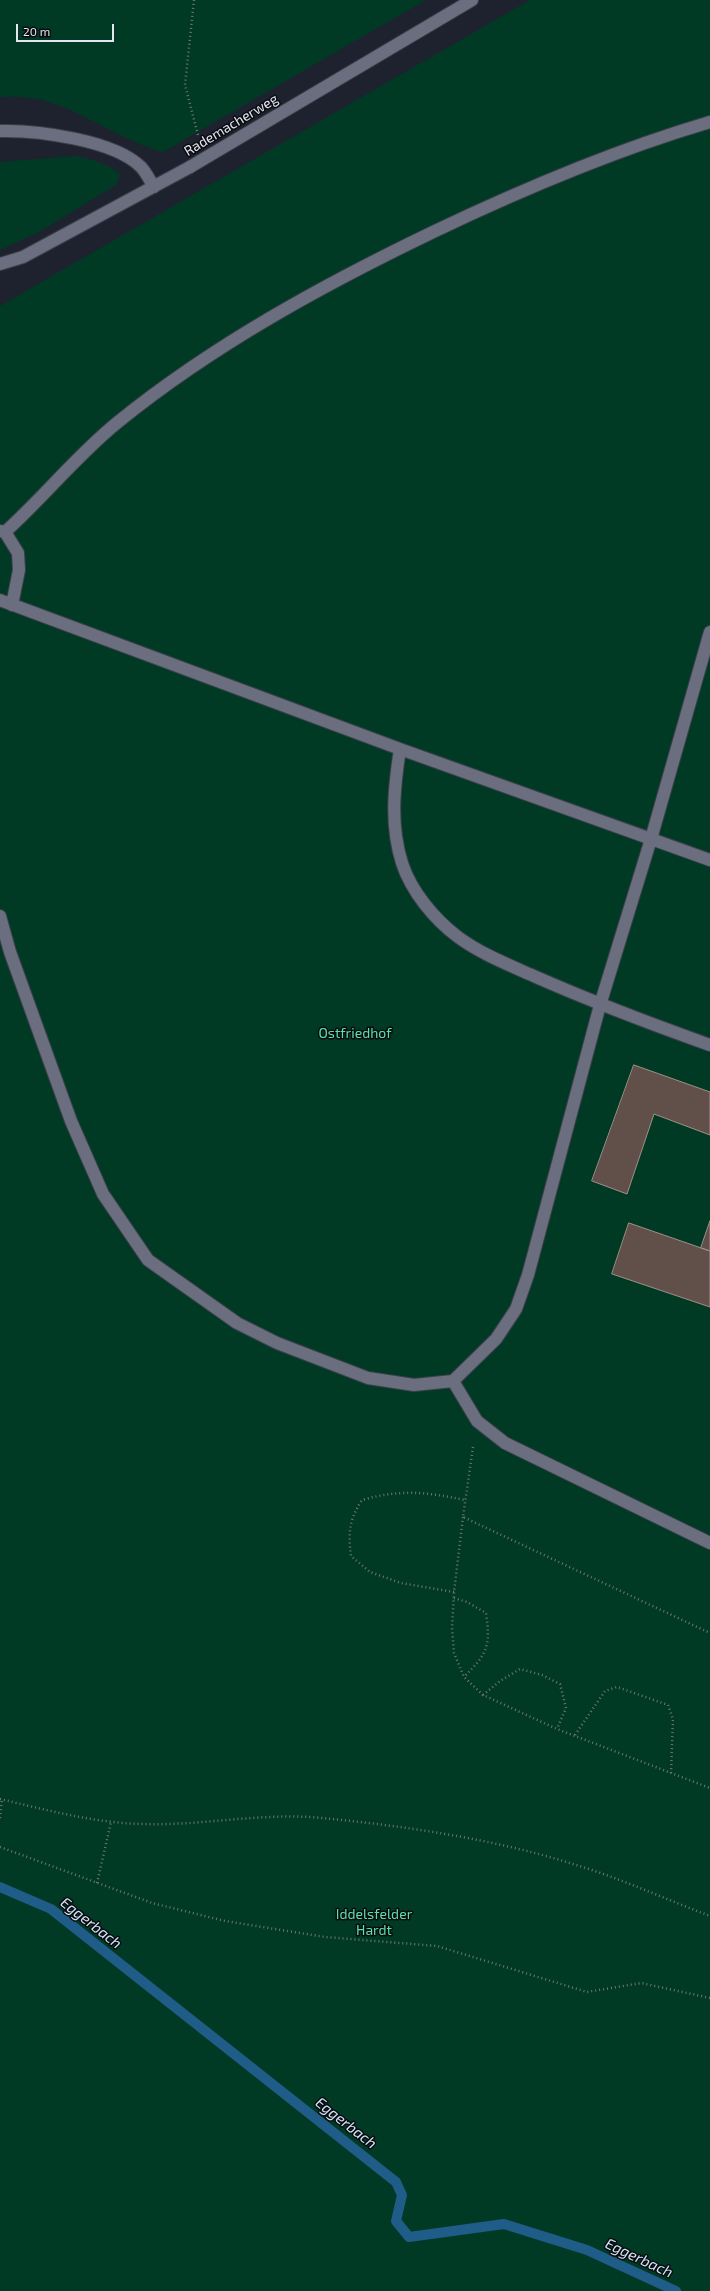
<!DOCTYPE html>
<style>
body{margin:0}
#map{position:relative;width:710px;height:2291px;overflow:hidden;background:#1e222f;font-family:"Exo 2",sans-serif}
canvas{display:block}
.scale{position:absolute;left:16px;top:24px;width:98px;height:18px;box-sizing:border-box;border:2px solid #e4e6f0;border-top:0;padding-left:5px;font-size:12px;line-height:14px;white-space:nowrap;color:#e4e6f0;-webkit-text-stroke:3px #0a0c11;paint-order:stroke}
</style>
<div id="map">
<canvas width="710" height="2291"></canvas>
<div class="scale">20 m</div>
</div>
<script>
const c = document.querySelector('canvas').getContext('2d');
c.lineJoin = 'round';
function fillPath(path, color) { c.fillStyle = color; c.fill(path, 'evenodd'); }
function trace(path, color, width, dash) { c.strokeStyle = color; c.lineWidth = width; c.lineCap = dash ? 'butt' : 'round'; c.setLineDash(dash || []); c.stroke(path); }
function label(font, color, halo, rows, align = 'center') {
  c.font = font + ' "Exo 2",sans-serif'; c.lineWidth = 3; c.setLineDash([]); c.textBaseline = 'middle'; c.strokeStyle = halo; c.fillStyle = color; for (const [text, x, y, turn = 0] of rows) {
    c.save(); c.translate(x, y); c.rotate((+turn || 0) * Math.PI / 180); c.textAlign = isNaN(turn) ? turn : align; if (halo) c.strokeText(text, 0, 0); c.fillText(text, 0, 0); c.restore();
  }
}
fillPath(new Path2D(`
 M0 0H426L163 152C104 136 65 91 0 97Z
 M530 0H710V2291H0V306Z
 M76 156C93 160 107 163 120 174L117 184 41 231 0 250V162Z`), '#003a25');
trace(new Path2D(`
 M0 1887 51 1909 396 2182 402 2195 396 2221 409 2237 504 2224 587 2250 676 2291`), '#1f5c87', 10);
const building = new Path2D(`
 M634 1065 710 1092V1135L654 1114 627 1194 592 1181Z
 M710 1221V1251L701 1248Z
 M629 1223 710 1251V1307L612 1274Z`);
fillPath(building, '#614f49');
trace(building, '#a28e89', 1);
const lane = new Path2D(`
 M0 131C36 130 114 140 141 167 146 172 150 181 154 187
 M0 264 23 257 190 167
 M0 531 5 532C44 497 77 455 118 422 213 345 323 285 433 232 523 189 615 150 710 122
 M5 532 18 553 19 570 12 605
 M0 600 400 749 710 860
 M400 749C394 788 390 825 402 863 411 891 434 919 458 937 481 954 509 965 536 977 593 1002 651 1024 710 1045
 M0 916 10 952 71 1121 103 1194 148 1260 237 1323 277 1343 368 1378 414 1385 453 1381 496 1339 516 1309 528 1275 600 1005 651 839 710 632
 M453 1381 477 1421 505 1443 710 1543`);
const street = new Path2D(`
 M190 167 472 0`);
trace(lane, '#3d404b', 14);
trace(street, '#3d404b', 14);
trace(new Path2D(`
 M194 0 185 85 198 135
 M473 1447 463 1517 710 1633
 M463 1517 454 1592 452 1628 454 1653 464 1677 483 1695 557 1729 710 1788
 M454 1592 401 1583 370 1572 351 1556C348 1532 349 1520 362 1500 401 1489 426 1492 465 1500
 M454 1598 467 1602 486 1613C491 1646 487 1654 464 1677
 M483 1695 500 1681 520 1669 542 1675 560 1684 566 1708 557 1729
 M575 1735 605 1691 617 1687 668 1705 673 1719 671 1773
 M0 1799C47 1810 94 1823 143 1824 202 1826 263 1812 322 1818 405 1826 494 1839 573 1864 620 1878 665 1899 710 1916
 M0 1818 2 1799
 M0 1847 152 1903 225 1921 325 1937 437 1946 587 1992 641 1983 710 1998
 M97 1883 111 1822`), '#70737f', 2.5, [1, 3]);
trace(lane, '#6a6e7e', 12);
trace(street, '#6a6e7e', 12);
label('14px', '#e4e6f0', '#0a0c11', [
 ["Rademacherweg",231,125,-31]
]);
label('14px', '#58e2a8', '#0a0c11', [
 ["Ostfriedhof",355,1033],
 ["Iddelsfelder",374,1914],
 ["Hardt",374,1930]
]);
label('italic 15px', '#d3e6f6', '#0a0c11', [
 ["Eggerbach",91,1923,38],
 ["Eggerbach",346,2123,38],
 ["Eggerbach",639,2258,25]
]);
</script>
